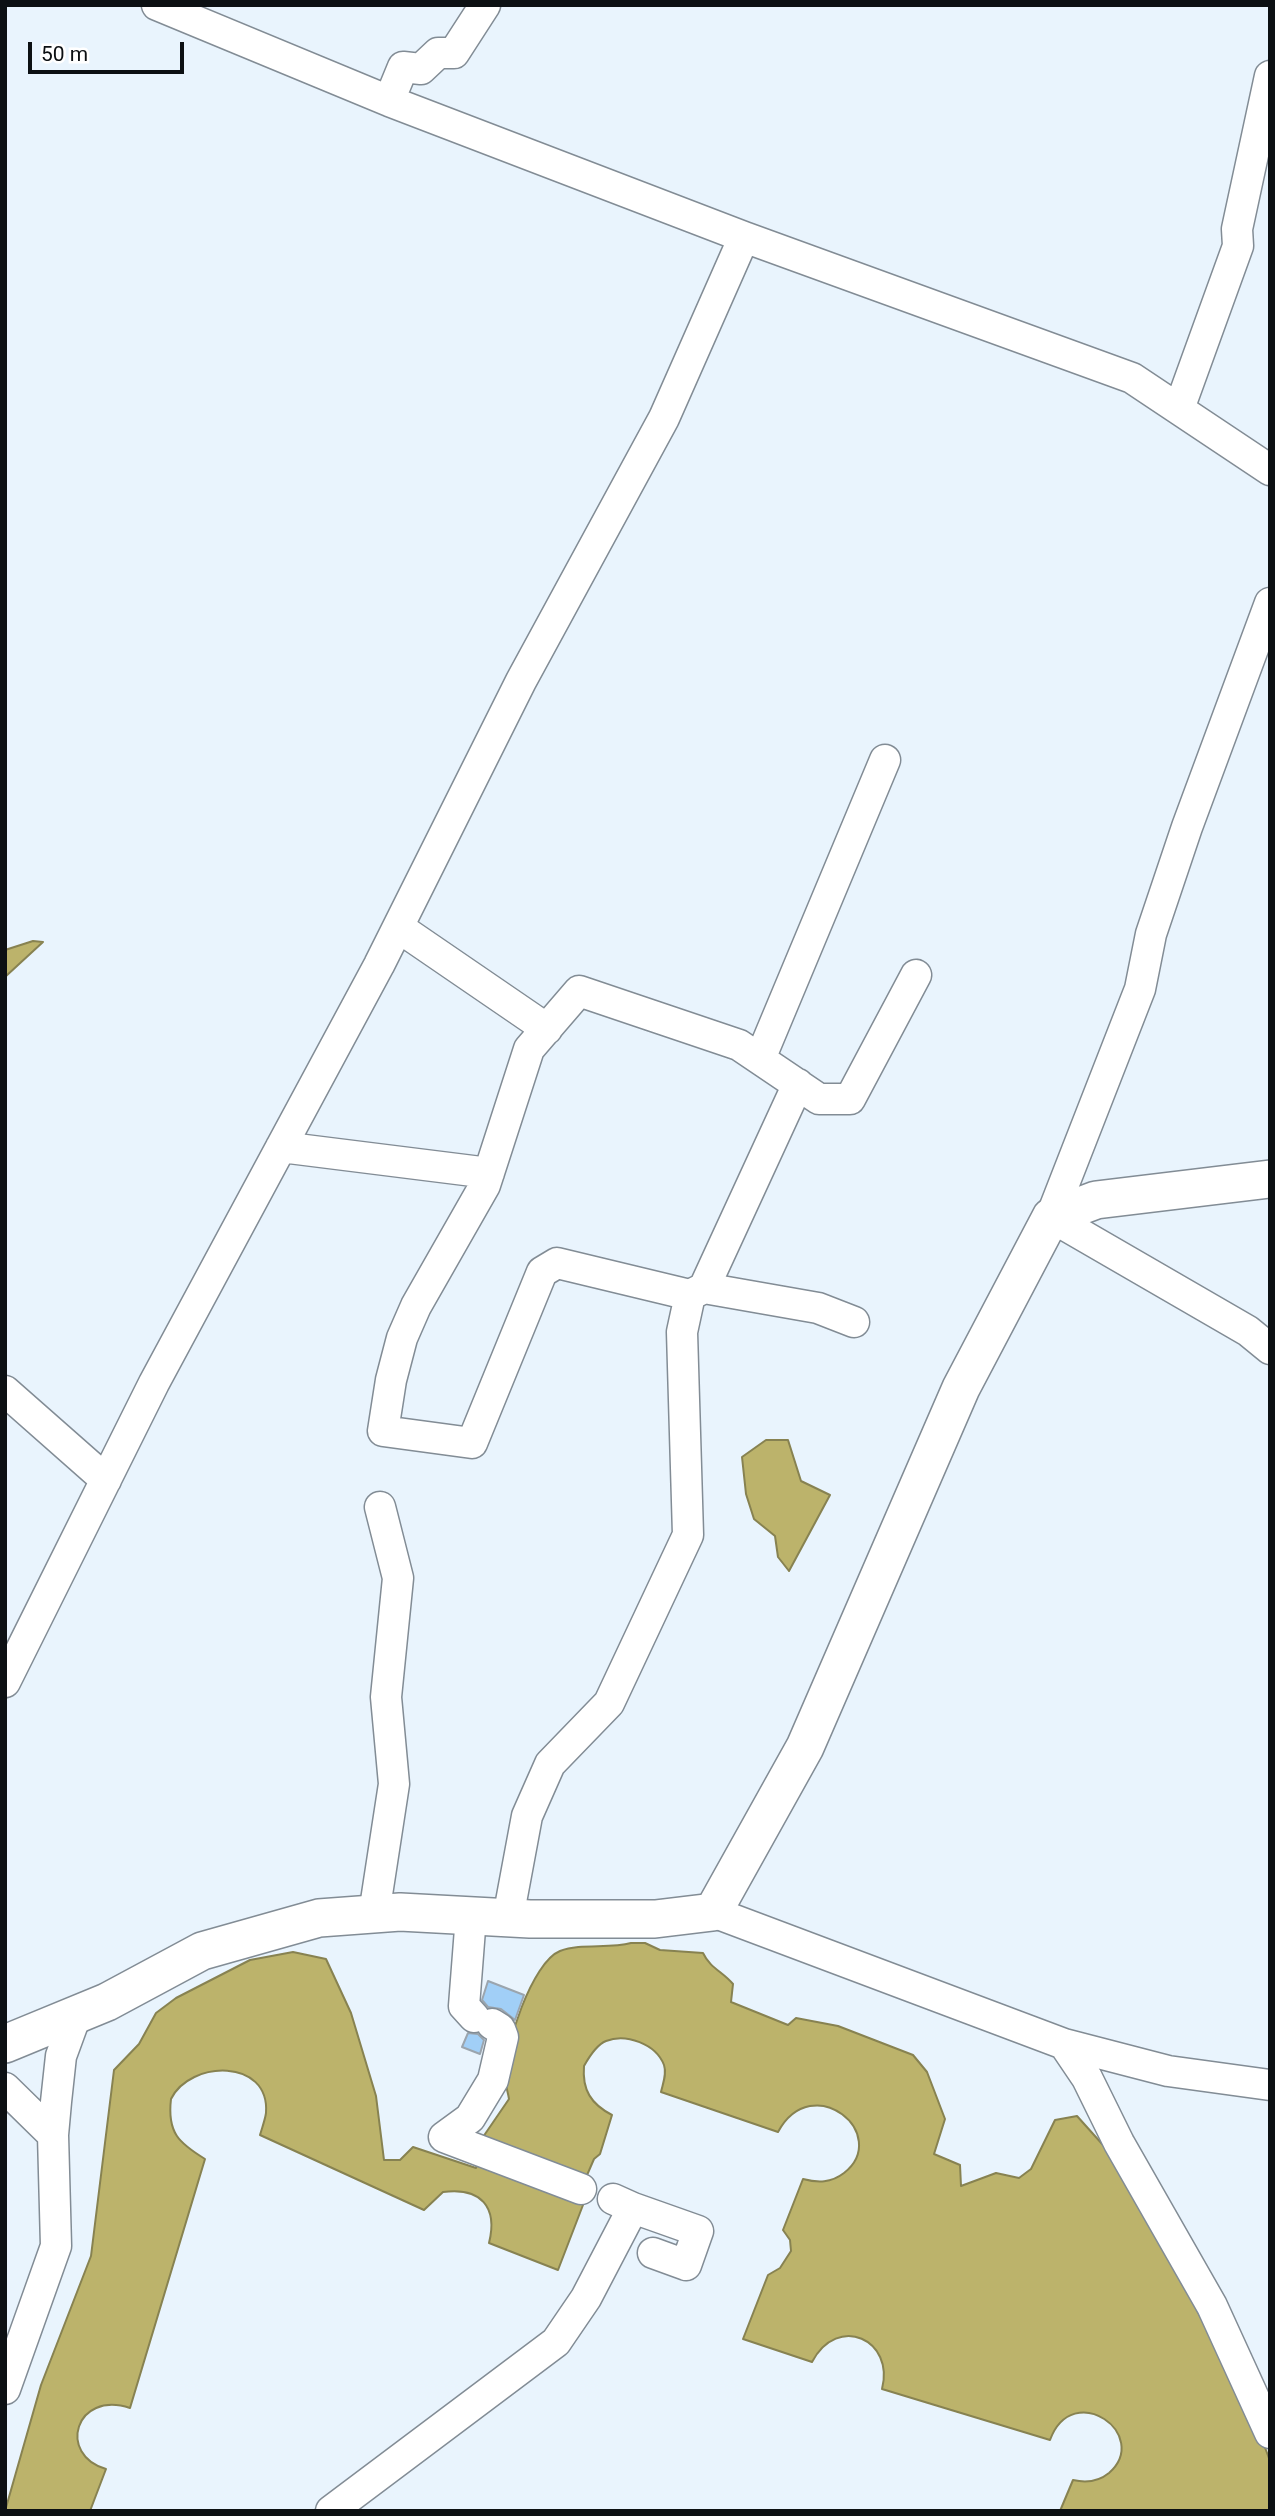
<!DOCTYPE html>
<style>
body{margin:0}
#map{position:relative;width:1275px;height:2516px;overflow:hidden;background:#e9f4fd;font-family:Roboto,sans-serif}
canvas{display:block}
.frame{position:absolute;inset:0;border:7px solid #0c1013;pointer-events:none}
.scale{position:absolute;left:28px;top:42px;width:156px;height:32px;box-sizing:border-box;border:4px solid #0c1013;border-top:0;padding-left:9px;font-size:21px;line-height:24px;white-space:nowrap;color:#0c1013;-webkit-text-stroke:5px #fff;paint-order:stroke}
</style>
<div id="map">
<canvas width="1275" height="2516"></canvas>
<div class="frame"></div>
<div class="scale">50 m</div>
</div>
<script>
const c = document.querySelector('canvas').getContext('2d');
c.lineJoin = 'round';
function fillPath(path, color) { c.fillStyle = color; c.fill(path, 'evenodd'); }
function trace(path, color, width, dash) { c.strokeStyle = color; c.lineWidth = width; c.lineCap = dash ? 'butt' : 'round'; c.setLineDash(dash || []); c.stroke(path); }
const water = new Path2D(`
 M33 941 43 942 5 977V950Z
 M766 1440H788L801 1481 830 1495 789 1571 778 1557 775 1536 754 1519 746 1494 742 1457Z
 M631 1943H645L660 1950 703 1953C710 1968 723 1972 733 1984L731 2002 788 2025 796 2018 838 2026 913 2055 927 2072 945 2119 934 2154 960 2165 961 2186 996 2173 1019 2178 1031 2169 1055 2120 1077 2116 1129 2174 1263 2442 1270 2461V2511H1060L1073 2480C1086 2483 1098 2482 1109 2473 1152 2435 1073 2378 1050 2440L882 2389C895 2340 838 2313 812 2362L743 2339 768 2275 780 2268 791 2251 790 2240 783 2230 803 2179C818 2183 831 2183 844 2173 892 2135 813 2068 778 2132L661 2092C663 2083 667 2074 664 2065 656 2044 626 2033 606 2041 596 2045 589 2057 584 2066 582 2090 591 2104 612 2115L600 2154 594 2159 581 2189 583 2205 558 2270 489 2243C498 2207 481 2187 443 2192L424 2210 260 2135C262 2128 265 2120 266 2113 270 2058 190 2060 171 2099 167 2133 179 2143 205 2159L130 2408C75 2390 57 2455 106 2469L90 2511H5L41 2385 91 2256 114 2070 139 2044 156 2013 176 1998 250 1960 293 1952 326 1959 351 2013 376 2096 384 2160H400L413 2147 476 2168 483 2137 509 2099C508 2092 505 2084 505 2077 504 2048 532 1962 560 1951 581 1943 609 1949 631 1943Z`);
fillPath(water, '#bcb36b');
trace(water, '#878251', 2);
const building = new Path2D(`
 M488 1981 524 1995 515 2020 501 2009 488 2007 482 2000Z
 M468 2033 478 2034 484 2040 480 2054 462 2047Z`);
fillPath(building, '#a1cff7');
trace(building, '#9ba5ae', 2);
const minor = new Path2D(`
 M157 5 389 101
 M485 5 454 53H438L421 69 403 67 389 101 744 237 1132 378 1270 470
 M1179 409 1238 246 1237 229 1270 76
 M1270 603 1187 827 1151 934 1140 989 1051 1217 1248 1331 1270 1349
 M398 927 547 1029
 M760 1059 885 760
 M798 1084 704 1288 690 1295 557 1263 542 1272 472 1443 383 1431 391 1380 402 1338 416 1306 485 1185 529 1049 579 991 739 1045 819 1099H850L916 975
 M281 1147 489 1173
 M704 1288 818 1308 854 1322
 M5 1391 106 1480
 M5 1682 154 1383 379 965 521 681 664 418 744 237
 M713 1912 1064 2044 1087 2078 1119 2143 1212 2306 1270 2433
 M374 1914 394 1784 386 1697 398 1578 380 1507
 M471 1916 464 2006 474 2017
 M508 1918 527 1816 550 1764 609 1703 688 1535 682 1332 690 1295
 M492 2024 500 2029 503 2037 493 2080 470 2118 444 2137 581 2189
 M1064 2044 1168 2071 1270 2085
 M5 2088 53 2135
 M633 2208 698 2231 686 2265 653 2253
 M5 2389 56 2246 53 2135 56 2102 61 2056 76 2015
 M331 2511 556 2342 586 2298 633 2208 613 2199`);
const major = new Path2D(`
 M5 2044 107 2002 202 1951 319 1918 400 1912 530 1919H655L713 1912 805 1747 961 1388 1051 1217 1096 1200 1270 1179`);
trace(minor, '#828c95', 33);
trace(major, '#828c95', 40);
trace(minor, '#fff', 30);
trace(major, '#fff', 37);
</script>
